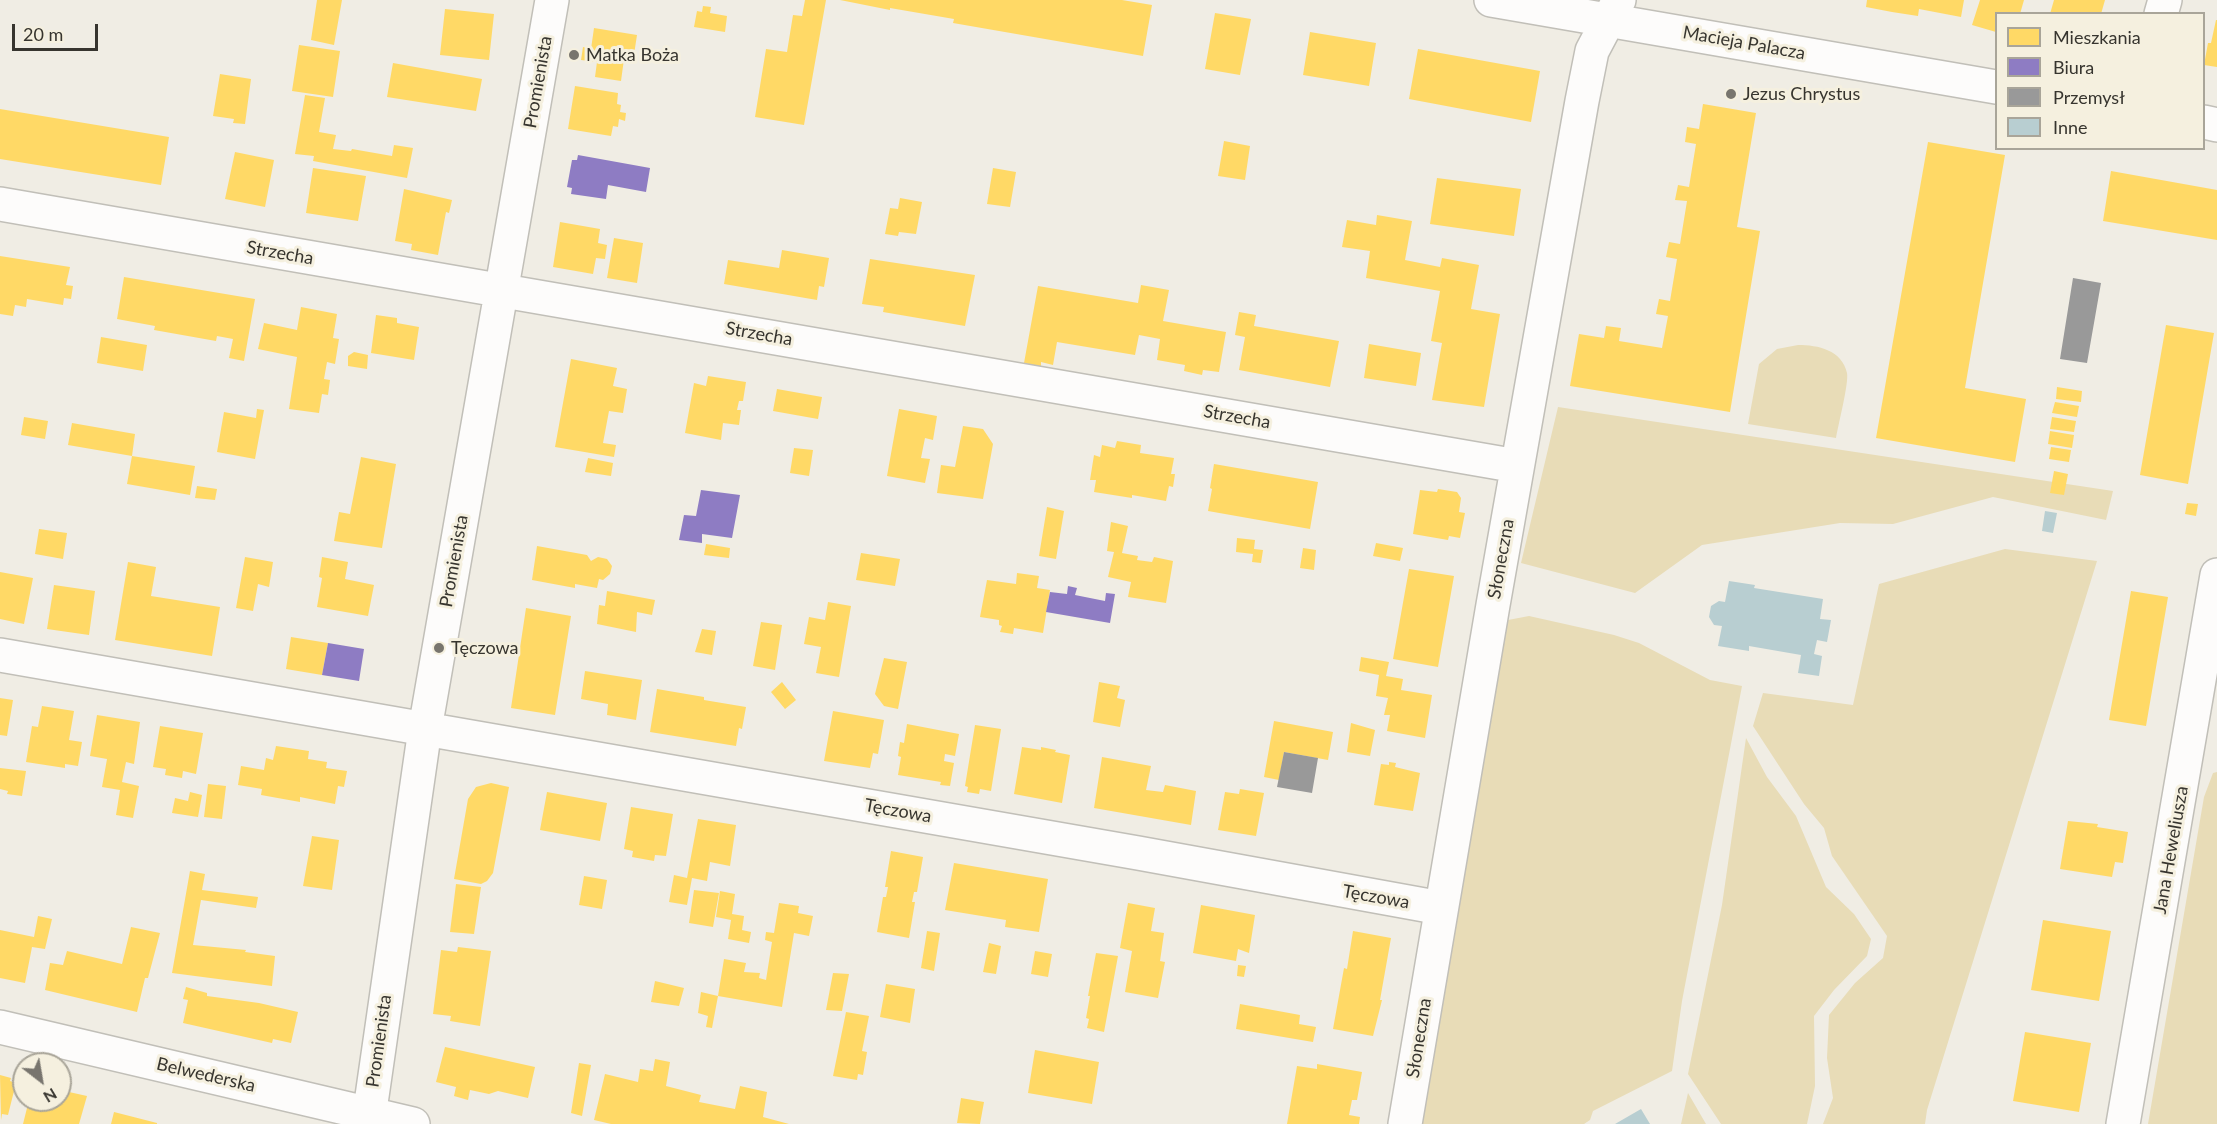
<!DOCTYPE html>
<meta charset="utf-8">
<style>
body{margin:0}
#map{position:relative;width:2217px;height:1124px;overflow:hidden;background:#f0ede4;font-family:Lato,sans-serif}
canvas{display:block}
.legend{position:absolute;left:1995px;top:12px;width:210px;height:138px;box-sizing:border-box;background:#f5f0df;border:2px solid #a9a599;margin:0;padding:8px 10px;list-style:none;font-size:18px;color:#37352f}
.legend li{display:flex;align-items:center;gap:12px;height:30px}
.legend b{width:30px;border:2px solid #a9a599}
.north{position:absolute;left:12px;top:1052px;width:60px;height:60px;box-sizing:border-box;background:#f5f0df;border:2px solid #a9a599;border-radius:50%;rotate:149deg;font-size:16px;font-weight:700;line-height:24px;text-align:center;color:#37352f}
.north::after{content:'';display:block;margin:auto;width:21px;height:27px;background:#78756e;clip-path:polygon(50% 0,100% 100%,50% 72%,0 100%)}
.scale{position:absolute;left:12px;top:24px;width:86px;height:27px;box-sizing:border-box;border:3px solid #37352f;border-top:0;padding-left:8px;font-size:18px;line-height:21px;white-space:nowrap;color:#37352f;-webkit-text-stroke:4px #f5f0df;paint-order:stroke}
</style>
<div id="map">
<canvas width="2217" height="1124"></canvas>
<ul class="legend">
<li><b style="height:16px;background:#ffd966"></b>Mieszkania</li>
<li><b style="height:16px;background:#8e7cc3"></b>Biura</li>
<li><b style="height:16px;background:#999"></b>Przemysł</li>
<li><b style="height:16px;background:#b8ced1"></b>Inne</li>
</ul>
<div class="north">N</div>
<div class="scale">20 m</div>
</div>
<script>
const c = document.querySelector('canvas').getContext('2d');
c.lineJoin = 'round';
function fillPath(path, color) { c.fillStyle = color; c.fill(path, 'evenodd'); }
function trace(path, color, width, dash) { c.strokeStyle = color; c.lineWidth = width; c.lineCap = dash ? 'butt' : 'round'; c.setLineDash(dash || []); c.stroke(path); }
function label(font, color, halo, rows, align = 'center') {
  c.font = font + ' Lato,sans-serif'; c.lineWidth = 6; c.setLineDash([]); c.textBaseline = 'middle'; c.strokeStyle = halo; c.fillStyle = color; for (const [text, x, y, turn = 0] of rows) {
    c.save(); c.translate(x, y); c.rotate((+turn || 0) * Math.PI / 180); c.textAlign = isNaN(turn) ? turn : align; if (halo) c.strokeText(text, 0, 0); c.fillText(text, 0, 0); c.restore();
  }
}
fillPath(new Path2D(`
 M1798 345C1818 345 1842 350 1847 373 1849 383 1838 426 1836 438L1748 424 1759 364 1777 349Z
 M1558 407 2113 491 2106 520 1993 497 1893 524 1840 523 1702 545 1635 593 1521 563Z
 M2005 549 2097 561 1927 1110 1925 1124H1823L1833 1098 1827 1058 1829 1015 1855 983 1883 958 1887 936 1832 856 1824 828 1804 804 1753 726 1763 693 1853 705 1879 584Z
 M1529 616 1614 635 1639 643 1710 680 1742 686 1682 1001 1672 1071 1593 1111 1590 1120 1584 1124H1422L1508 620Z
 M1746 738 1767 777 1796 816 1826 887 1854 914 1871 939 1867 956 1834 990 1814 1016 1815 1086 1807 1124H1721L1688 1074 1722 905Z
 M2217 772V1124H2148L2204 797 2213 773Z
 M1688 1093 1706 1124H1681Z`), '#e8dcb7');
fillPath(new Path2D(`
 M317 0H342L334 45 311 40Z
 M805 0H826L804 125 755 117 766 49 787 52 793 15 802 16Z
 M840 0H1122L1152 5 1143 56 953 23 954 19 890 8V10Z
 M1867 0H1964L1961 17 1919 9 1918 16 1892 12 1866 7Z
 M1980 0H2024L2020 14H1996V32L1972 25Z
 M2054 0H2105L2101 14H2050Z
 M703 6 711 7 710 13 727 16 725 32 694 27 697 11 702 12Z
 M445 9 494 14 489 60 440 55Z
 M1215 13 1251 19 1240 75 1205 69Z
 M2216 20H2217V67L2204 65 2208 43H2211Z
 M594 28 637 35 633 61 624 59 621 81 595 77 597 62 581 60 583 47 591 49Z
 M1310 32 1376 43 1369 86 1303 75Z
 M299 45 340 51 333 97 292 91Z
 M1418 49 1540 71 1531 122 1409 99Z
 M393 63 482 79 476 111 387 97Z
 M220 74 251 79 245 124 233 123 234 119 213 116Z
 M575 86 618 93 617 104 621 105 620 112 626 113 625 121 619 119 618 127 613 126 611 136 568 129Z
 M305 95 325 98 319 132 336 135 333 149 351 151 352 149 392 156 394 145 413 148 407 178 313 161 314 156 295 154Z
 M1703 104 1756 113 1737 227 1760 231 1730 412 1570 386 1579 334 1604 338 1606 326 1621 328 1619 341 1662 348 1668 316 1656 314 1659 299 1670 301 1677 259 1666 257 1669 242 1680 244 1687 201 1675 200 1678 185 1689 187 1696 144 1685 142 1687 127 1699 129Z
 M0 109 169 137 161 185 0 159Z
 M1224 141 1250 146 1245 180 1218 176Z
 M1928 142 2005 155 1965 388 2026 399 2015 462 1876 438Z
 M235 152 274 160 265 207 225 199Z
 M313 168 366 176 358 221 306 213Z
 M993 168 1016 172 1010 207 987 204Z
 M2111 171 2217 190V240L2103 221Z
 M1437 178 1521 189 1514 236 1430 224Z
 M404 189 452 200 449 213 446 212 438 255 411 250 412 244 395 241Z
 M900 198 922 202 916 234 899 232 898 236 885 234 890 208 898 209Z
 M1377 215 1412 221 1405 260 1440 267 1442 258 1479 265 1471 309 1500 314 1484 407 1432 400 1442 343 1431 341 1440 291 1366 278 1370 251 1342 247 1347 220 1376 225Z
 M560 222 600 229 598 243 607 245 605 259 596 258 593 274 553 267Z
 M614 238 643 243 637 283 607 278Z
 M782 250 829 258 824 287 819 286 817 300 724 284 728 260 779 268Z
 M0 256 70 267 66 285 73 286 71 299 64 298 63 305 27 299 26 307 15 305 13 316 0 314Z
 M870 259 975 275 965 326 883 312 884 307 862 304Z
 M124 277 255 299 244 361 229 358 233 339 217 336 216 341 154 330 155 326 117 319Z
 M1141 285 1169 290 1163 321 1226 332 1219 372 1203 370 1202 375 1184 371 1185 365 1157 360 1160 339 1139 335 1135 355 1057 342 1053 365 1041 362V367L1024 363 1038 286 1138 303Z
 M301 307 337 314 333 338 339 339 335 364 327 362 324 379 330 380 328 395 322 394 319 413 289 409 297 357 258 349 264 323 297 330Z
 M1239 312 1256 315 1254 326 1339 341 1330 387 1239 370 1245 337 1235 335Z
 M376 315 397 318V323L419 327 414 360 371 353Z
 M2166 325 2214 333 2188 484 2140 475Z
 M101 337 147 345 143 371 97 363Z
 M1369 344 1421 353 1416 386 1364 378Z
 M354 352 368 355 367 369 348 366V356Z
 M571 359 617 368 613 386 627 389 623 413 609 411 603 443 616 445 614 457 555 447Z
 M708 376 746 382 743 401H739L737 410H741L739 425 723 423 721 440 685 433 694 383 706 386Z
 M2057 387 2082 391 2081 402 2056 399Z
 M777 389 822 397 818 419 773 411Z
 M2055 402 2079 406 2077 417 2052 413Z
 M257 409 264 410 255 459 217 452 224 412 256 418Z
 M899 409 937 416 933 440 925 438 921 458 930 459 925 483 887 476Z
 M24 417 48 421 45 439 21 435Z
 M2052 417 2076 421 2074 432 2050 429Z
 M72 423 135 434 132 456 68 445Z
 M963 426 983 429 993 444 983 499 937 493 941 465 955 467Z
 M2050 431 2074 435 2072 448 2048 444Z
 M1117 441 1141 445 1140 453 1174 458 1171 474H1175L1173 487 1169 486 1166 501 1132 495V498L1094 492 1096 480H1090L1094 455 1100 457 1102 445 1115 448Z
 M2051 447 2071 450 2069 462 2049 459Z
 M794 448 813 450 809 476 790 473Z
 M132 456 195 466 190 495 127 484Z
 M361 457 396 464 382 548 334 541 339 512 350 514Z
 M588 458 613 463 611 476 585 472Z
 M1214 464 1318 482 1310 529 1208 511 1212 489 1210 488Z
 M2054 471 2068 474 2064 495 2050 493Z
 M197 486 217 489 215 500 195 498Z
 M1438 489 1457 492 1461 498 1459 512 1465 513 1460 538 1449 536 1448 540 1413 534 1420 490 1437 492Z
 M2187 503 2198 504 2196 516 2185 514Z
 M1047 507 1064 511 1056 559 1039 556Z
 M1111 522 1128 526 1122 553 1138 556 1137 560 1152 562 1154 557 1173 561 1166 603 1128 597 1131 582 1108 577 1114 552 1107 551Z
 M39 529 67 533 63 559 35 554Z
 M1237 538 1255 540 1254 549 1263 550 1261 563 1252 562 1253 554 1236 552Z
 M1376 543 1403 548 1400 561 1373 556Z
 M706 544 730 548 729 558 704 555Z
 M537 546 587 555 591 561 598 557 607 559 612 566 610 574 603 580 599 579 597 588 575 584V588L532 580Z
 M1303 548 1316 550 1314 570 1300 568Z
 M861 553 900 559 895 586 856 580Z
 M245 557 273 562 269 587 258 584 253 611 236 608Z
 M322 557 348 562 345 579 374 585 368 616 317 607 322 578 319 577Z
 M128 562 156 567 151 596 220 607 212 656 115 640Z
 M1409 569 1454 576 1438 667 1393 659Z
 M0 572 33 578 24 624 0 619Z
 M1017 573 1039 576 1037 588 1050 590 1043 633 1014 628 1013 634 1000 632 1002 626 999 625V620L980 617 987 580 1016 584Z
 M54 585 95 591 89 635 47 629Z
 M607 591 655 600 652 615 637 612 636 632 597 624 599 605 605 606Z
 M2131 591 2168 597 2146 726 2109 720Z
 M828 602 851 606 839 677 816 673 821 647 804 644 809 617 825 620Z
 M526 608 571 616 555 715 511 708Z
 M761 622 782 625 775 670 753 666Z
 M702 629 716 631 712 655 695 652Z
 M291 637 328 643 322 675 286 669Z
 M1361 657 1389 662 1386 676 1403 679 1401 690 1432 695 1425 738 1387 731 1390 715H1384L1388 698 1376 696 1379 675 1359 671Z
 M884 658 907 662 898 709 884 706 875 694Z
 M585 671 642 680 636 720 607 715 608 704 581 699Z
 M782 682 796 700 785 709 771 692Z
 M1099 682 1120 686 1117 698 1125 700 1120 727 1093 722Z
 M657 689 704 697V700L746 707 742 729 739 728 736 746 650 732Z
 M0 698 13 700 7 736 0 735Z
 M42 706 74 711 69 740 82 742 78 766 65 764V768L26 762 32 726 38 727Z
 M833 711 884 720 878 754 873 753 870 768 824 761Z
 M97 715 140 722 134 764 126 762 122 782 139 786 133 818 116 815 120 790 102 787 107 759 90 756Z
 M1274 721 1333 732 1328 760 1284 752 1279 780 1264 777Z
 M1351 723 1375 730 1370 756 1347 752Z
 M907 724 959 734 955 756 945 754 944 761 954 763 950 786 940 785 941 782 898 775 901 757 898 756 900 742 904 743Z
 M975 725 1001 729 991 791 980 789 979 794 967 792 968 787 965 786Z
 M160 726 203 733 196 774 183 771 182 778 165 775 166 769 153 767Z
 M276 746 309 751 308 759 327 762 326 768 347 771 344 787 338 786 335 804 300 797V802L261 795 262 789 238 785 241 766 264 770 266 758 273 760Z
 M1022 747 1041 750V747L1056 750 1055 752 1070 755 1062 803 1014 794Z
 M1102 757 1151 766 1146 790 1163 792 1165 785 1196 791 1191 825 1094 808Z
 M1389 762 1396 763 1395 767 1420 773 1413 811 1374 805 1381 764 1389 765Z
 M0 768 26 771 22 796 7 794 8 791 0 789Z
 M491 783 509 787 493 873 487 881 481 884 454 879 468 799 476 787Z
 M208 784 226 786 222 819 204 817Z
 M1240 789 1264 793 1256 836 1218 830 1225 792 1239 794Z
 M190 792 202 795 198 817 172 813 175 798 188 801Z
 M547 792 607 803 600 841 540 830Z
 M631 807 673 814 666 856 655 855 654 861 632 857 633 851 624 849Z
 M698 819 736 825 730 866 710 862 707 881 692 878 687 905 669 902 674 875 687 878Z
 M2068 821 2098 824 2097 827 2128 832 2123 863 2115 862 2112 877 2060 869Z
 M312 836 339 840 332 890 303 886Z
 M891 851 923 857 917 892H914L912 902H915L909 938 877 932 883 897H886L888 887H885Z
 M954 863 1048 879 1039 932 1005 927 1006 920 945 910Z
 M190 871 205 874 202 890 258 897 256 908 201 900 193 945 246 950 245 952 275 956 272 986 172 973Z
 M584 876 607 880 602 909 579 905Z
 M456 884 481 887 474 934 450 932Z
 M694 890 719 893 713 927 689 923Z
 M720 891 735 894 732 914 744 916 742 930 751 932 749 943 728 939 731 920 716 917Z
 M779 903 799 906 798 913 813 916 809 936 794 933 782 1007 718 996 724 959 746 963 744 972 760 973 759 978 766 980 772 942 765 940 766 932 774 933Z
 M1128 903 1155 908 1151 931 1164 933 1160 961 1165 962 1158 998 1125 992 1132 951 1120 948Z
 M1201 905 1255 915 1249 953 1238 949 1236 961 1193 953Z
 M38 916 52 919 45 949 32 947 25 983 0 978V930L34 937Z
 M2043 920 2111 931 2099 1001 2031 990Z
 M131 927 160 933 148 978H145L137 1012 45 990 50 963 63 965 67 951 122 964Z
 M927 931 940 933 934 971 921 968Z
 M1353 931 1391 938 1380 1000H1382L1373 1036 1333 1029 1344 968 1347 969Z
 M989 943 1001 946 996 974 983 972Z
 M458 947 491 951 480 1026 450 1021 451 1016 433 1014 441 950 457 952Z
 M1035 951 1052 954 1048 977 1031 974Z
 M1096 953 1118 956 1104 1032 1087 1028 1089 1019 1086 1018 1090 996H1088Z
 M1238 965 1246 966 1244 977 1237 976Z
 M833 973 849 974 842 1011 826 1010Z
 M655 981 684 988 679 1006 651 1002Z
 M886 984 915 989 910 1023 880 1017Z
 M186 987 207 993V996L259 1003 298 1012 291 1043 273 1039 272 1043 183 1023 188 1000 183 999Z
 M701 992 718 996 712 1028 706 1027 708 1016 698 1013Z
 M1240 1004 1300 1015 1299 1024 1316 1027 1313 1042 1236 1029Z
 M846 1012 869 1016 862 1051 867 1052 863 1075 858 1074 857 1080 833 1076Z
 M2025 1032 2091 1043 2079 1112 2013 1101Z
 M445 1047 535 1067 528 1098 498 1091 489 1094 470 1090 468 1100 454 1096 456 1087 436 1082Z
 M1035 1050 1099 1062 1092 1104 1028 1093Z
 M655 1059 670 1062 666 1086 701 1095 699 1102 735 1109 740 1086 767 1092 763 1117 789 1124H611L594 1120 605 1074 638 1082 640 1069 653 1071Z
 M579 1063 591 1065 582 1116 571 1113Z
 M1317 1064 1362 1072 1357 1100H1352L1349 1115 1360 1117 1359 1124H1287L1297 1066 1317 1069Z
 M0 1075 11 1078 10 1081 16 1083 8 1115 2 1114 1 1120Z
 M60 1090 87 1096 79 1124H23L29 1100H60Z
 M961 1098 984 1102 980 1124 957 1123Z
 M114 1112 157 1123V1124H111Z`), '#ffd966');
fillPath(new Path2D(`
 M578 155 650 168 646 192 608 185 606 199 571 194 572 188 567 187 572 160H577Z
 M701 490 740 495 732 538 702 534V543L679 540 684 515 696 516Z
 M1068 586 1077 588 1075 595 1105 601 1106 593 1115 594 1110 623 1046 612 1050 592 1067 594Z
 M328 643 364 649 359 681 322 675Z`), '#8e7cc3');
fillPath(new Path2D(`
 M2073 278 2101 283 2087 363 2060 359Z
 M1284 752 1318 758 1312 793 1277 787Z`), '#999');
fillPath(new Path2D(`
 M2045 511 2057 513 2053 533 2042 531Z
 M1729 581 1755 585 1754 588 1823 599 1820 619 1831 620 1827 642 1817 640 1814 654 1822 656 1819 676 1798 673 1801 655 1749 646V651L1718 646 1722 626 1714 625 1709 617 1711 606 1719 601 1725 602Z
 M1641 1109 1650 1124H1615Z`), '#b8ced1');
const minor = new Path2D(`
 M1491 0 1996 87
 M2161 14 2165 0
 M2204 122 2217 125
 M0 204 1517 466
 M0 655 1138 853 1441 908
 M0 1027 413 1124
 M368 1124 425 729 552 0
 M1405 1124 1493 605 1582 101 1592 51 1619 0
 M2123 1124 2217 575`);
trace(minor, '#c1bfb8', 36);
trace(minor, '#fdfcfb', 33);
for (const [x, y, r, color] of [
 [574,55,6,"#78756e"],
 [1731,94,6,"#78756e"],
 [439,648,6,"#78756e"]
]) { const dot = new Path2D(); dot.arc(x, y, r, 0, 2 * Math.PI); c.fillStyle = color; c.fill(dot); trace(dot, '#f5f0df', 2); }
label('18px', '#37352f', '#f5f0df', [
 ["Macieja Palacza",1744,43,10],
 ["Promienista",538,82,-80],
 ["Strzecha",280,253,10],
 ["Strzecha",759,334,10],
 ["Strzecha",1237,417,10],
 ["Słoneczna",1501,559,-80],
 ["Promienista",454,561,-80],
 ["Tęczowa",898,811,10],
 ["Jana Heweliusza",2171,850,-80],
 ["Tęczowa",1376,897,10],
 ["Słoneczna",1419,1038,-81],
 ["Promienista",379,1041,-82],
 ["Belwederska",206,1075,13]
]);
label('18px', '#37352f', '#f5f0df', [
 ["Matka Boża",586,55],
 ["Jezus Chrystus",1743,94],
 ["Tęczowa",451,648]
], 'left');
</script>
